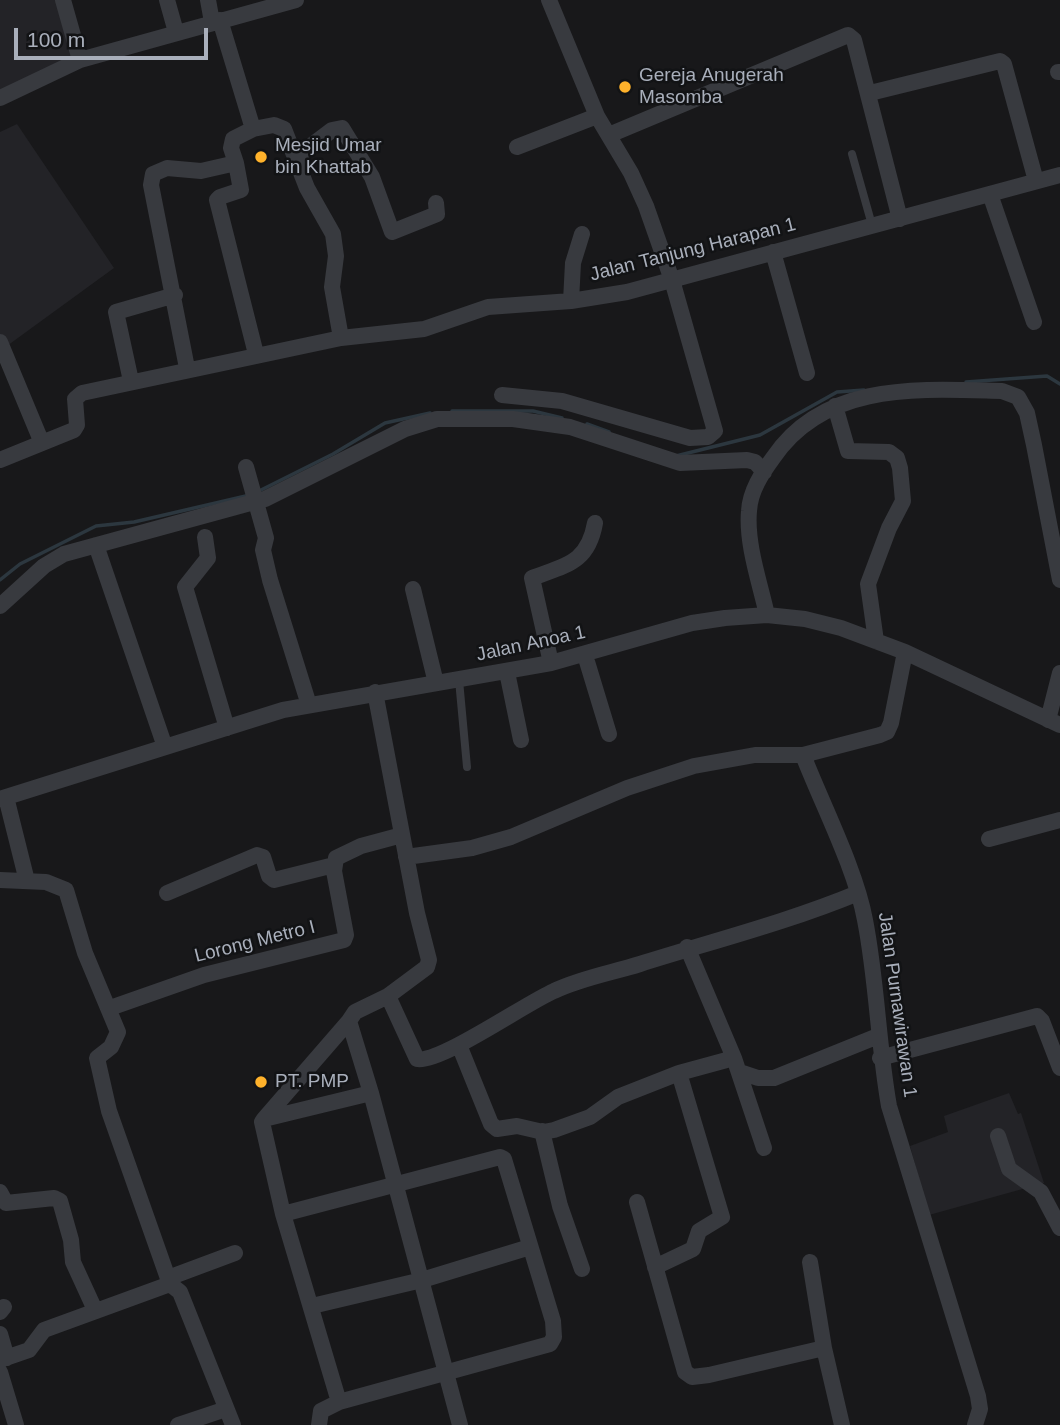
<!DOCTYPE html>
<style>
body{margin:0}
#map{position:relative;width:1060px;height:1425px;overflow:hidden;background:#18181a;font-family:Helvetica,sans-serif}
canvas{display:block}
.scale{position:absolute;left:14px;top:28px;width:194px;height:32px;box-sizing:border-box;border:4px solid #a9afbb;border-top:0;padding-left:9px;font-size:21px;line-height:24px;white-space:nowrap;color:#a9afbb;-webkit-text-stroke:5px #121315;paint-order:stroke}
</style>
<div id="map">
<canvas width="1060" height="1425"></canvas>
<div class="scale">100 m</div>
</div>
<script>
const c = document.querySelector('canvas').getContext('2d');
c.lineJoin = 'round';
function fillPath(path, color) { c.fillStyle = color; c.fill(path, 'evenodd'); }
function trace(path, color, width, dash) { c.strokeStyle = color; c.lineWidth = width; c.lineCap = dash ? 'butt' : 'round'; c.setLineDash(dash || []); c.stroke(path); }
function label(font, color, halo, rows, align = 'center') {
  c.font = font + ' Helvetica,sans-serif'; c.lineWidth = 5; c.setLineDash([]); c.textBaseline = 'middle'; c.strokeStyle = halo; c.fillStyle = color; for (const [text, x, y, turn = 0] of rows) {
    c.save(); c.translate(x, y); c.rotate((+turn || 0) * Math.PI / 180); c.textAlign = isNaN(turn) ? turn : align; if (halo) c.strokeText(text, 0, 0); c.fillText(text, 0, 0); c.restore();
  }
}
fillPath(new Path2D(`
 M0 0H57L72 57 0 92Z
 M17 124 114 268 0 351V132Z
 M1009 1093 1018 1114 1021 1113 1044 1183 929 1215 910 1146 948 1132 944 1116Z`), '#232327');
trace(new Path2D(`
 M966 382 1047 376 1060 384
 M452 411H533L562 418
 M587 424 609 432
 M676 456 760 435 837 392 864 390
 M257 492 333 454 385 423 430 413
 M0 580 20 564 96 526 134 522 250 495`), '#2c373f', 3.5);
trace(new Path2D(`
 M852 154 872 225
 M459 680 467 767`), '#383a3f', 8);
trace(new Path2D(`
 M63 0 80 60
 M167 0 176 32
 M208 0 212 22
 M220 20 253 129 274 125 284 129 307 188 333 234 336 256 332 287 341 338
 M1058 72H1060
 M870 93 1000 61 1004 64 1036 181
 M0 98 80 60 296 0
 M609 135 848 35 854 40 900 219
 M517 147 597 116
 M295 158 332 130 342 128 372 177 392 232 437 214 436 203
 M236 163 231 148 233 139 253 129
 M990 194 1034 322
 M773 252 807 373
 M571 301 573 263 582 234
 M0 342 42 443
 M187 368 151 185 153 174 167 168 201 171 236 163 241 190 220 197 217 200 256 354
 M131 381 116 312 175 295
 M502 395 562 401 690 438 708 437 715 431 672 280 646 206 631 173 597 116 549 0
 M835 406 848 451 889 452 897 458 900 468 903 501 889 528 868 584 876 641
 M0 460 74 430 77 425 75 399 82 393 341 338 424 329 488 307 571 301 627 292 1060 175
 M246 467 266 538 263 550 270 580 309 705
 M205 537 208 558 185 587 227 728
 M96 545 165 747
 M413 589 436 683
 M0 606 44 566 64 554 265 499 405 429 437 419H513L570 427 680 463 747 460 755 462 764 472
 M767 615C760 583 746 544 749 511 750 491 762 473 773 458 825 381 920 389 1002 391L1018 397 1027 413 1034 445 1060 580
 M585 655 609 734
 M551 663 532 578C566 565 588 563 595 523
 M507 672 521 740
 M375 692 417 913 429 960 427 967 388 996 417 1059C439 1064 526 1003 554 991 581 978 611 973 640 964 713 941 788 922 858 893
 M1048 720 1060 673
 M803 755C822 804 856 870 865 920 877 981 878 1044 889 1106L978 1396 980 1409 975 1425
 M6 797 27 881
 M0 799 283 710 551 663 692 623 725 618 767 615 805 619 841 628 905 652 1060 725
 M989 839 1060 820
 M406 857 472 848 511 837 627 788 694 766 755 755H803L880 735 887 732 891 723 905 652
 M0 880 46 882 66 890 85 953 118 1032 111 1047 97 1058 109 1111 170 1284 180 1292 233 1425
 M167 893 257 855 263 857 269 876 274 880 334 865
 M687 947 734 1058
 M110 1008 204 975 344 940 346 935 334 871 336 858 361 846 402 835
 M459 1045 491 1124 497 1129 517 1126 543 1132 554 1130 590 1117 618 1097 679 1073 722 1217 699 1231 693 1249 655 1267
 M880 1058 1037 1016 1042 1021 1060 1068
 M740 1072 758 1078H774L878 1036
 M679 1073 734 1058 764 1148
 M371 1093 460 1425
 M264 1119 349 1021
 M542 1131 560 1206 582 1269
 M998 1136 1009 1169 1041 1192 1060 1228
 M0 1192 6 1203 54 1198 60 1201 71 1240 73 1262 95 1310
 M637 1202 685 1372 692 1377 709 1375 824 1348 842 1425
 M283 1214 500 1157 504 1159 553 1321 554 1337 550 1344 339 1402 321 1411 319 1425
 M810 1262 824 1348
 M168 1278 235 1253
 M312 1306 422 1280 530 1247
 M0 1312 4 1307
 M0 1334 7 1358
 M0 1360 29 1350 44 1330 170 1284
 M0 1372 16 1425
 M339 1402 283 1214 262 1122 264 1119 371 1093 349 1021 355 1012 388 996
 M178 1425 226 1409`), '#383a3f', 16);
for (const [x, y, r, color] of [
 [625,87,7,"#ffb22b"],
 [261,157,7,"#ffb22b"],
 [261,1082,7,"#ffb22b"]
]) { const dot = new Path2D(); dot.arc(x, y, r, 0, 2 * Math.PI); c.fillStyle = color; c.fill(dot); trace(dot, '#121315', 2.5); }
label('19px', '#a9afbb', '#121315', [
 ["Gereja Anugerah",639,76],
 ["Masomba",639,98],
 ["Mesjid Umar",275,146],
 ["bin Khattab",275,168],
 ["PT. PMP",275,1082]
], 'left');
label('19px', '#a9afbb', '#121315', [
 ["Jalan Tanjung Harapan 1",693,250,-14],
 ["Jalan Anoa 1",531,644,-12],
 ["Lorong Metro I",255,942,-14],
 ["Jalan Purnawirawan 1",897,1005,82]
]);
</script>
